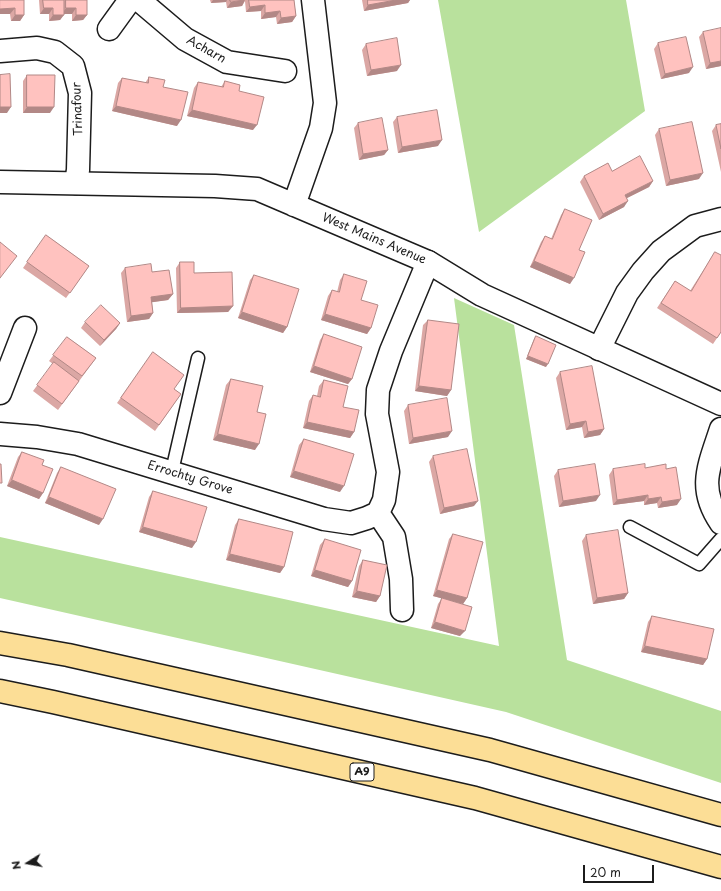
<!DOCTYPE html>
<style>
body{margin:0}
#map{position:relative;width:721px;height:891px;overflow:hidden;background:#fff;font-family:"Playpen Sans",sans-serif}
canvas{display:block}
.north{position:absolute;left:8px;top:843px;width:40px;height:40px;-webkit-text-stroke:3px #fff;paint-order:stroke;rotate:259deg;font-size:11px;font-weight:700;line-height:16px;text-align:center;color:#1c1c1c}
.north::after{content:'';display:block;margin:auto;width:14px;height:18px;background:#1c1c1c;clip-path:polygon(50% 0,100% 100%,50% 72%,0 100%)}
.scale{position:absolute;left:583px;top:865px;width:71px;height:18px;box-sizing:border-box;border:2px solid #1c1c1c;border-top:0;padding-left:5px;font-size:12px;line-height:14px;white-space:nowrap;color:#1c1c1c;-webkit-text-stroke:3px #fff;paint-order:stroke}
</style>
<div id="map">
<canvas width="721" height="891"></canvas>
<div class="north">N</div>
<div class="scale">20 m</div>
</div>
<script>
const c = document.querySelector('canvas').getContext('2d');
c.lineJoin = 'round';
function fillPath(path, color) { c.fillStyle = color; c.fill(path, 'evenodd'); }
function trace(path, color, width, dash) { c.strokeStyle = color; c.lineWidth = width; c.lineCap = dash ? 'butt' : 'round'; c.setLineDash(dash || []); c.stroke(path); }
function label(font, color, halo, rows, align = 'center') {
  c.font = font + ' "Playpen Sans",sans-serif'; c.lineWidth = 3.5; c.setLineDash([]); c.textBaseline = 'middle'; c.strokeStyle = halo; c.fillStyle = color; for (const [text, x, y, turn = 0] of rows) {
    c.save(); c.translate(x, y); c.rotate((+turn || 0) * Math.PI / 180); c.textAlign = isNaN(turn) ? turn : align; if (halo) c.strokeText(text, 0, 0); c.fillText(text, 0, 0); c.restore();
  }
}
fillPath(new Path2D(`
 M438 0H626L645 111 479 232Z
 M454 298 514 325 567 660 721 711V783L506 712 0 598V537L499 646Z`), '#b9e19d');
const lane = new Path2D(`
 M172 471 198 358
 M630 527 699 564 721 539`);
const street = new Path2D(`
 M139 0 185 39 227 62 285 71
 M109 29 130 0
 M0 51 37 48 55 52 73 66 80 93 78 170 76 183
 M599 349 627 293 643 271 661 251 695 226 721 219
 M0 393 25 328
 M721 429C709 466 697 488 721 523
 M0 434 37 437 78 444 324 519 351 523 367 518 378 513 384 500 388 472 377 414 378 390 391 351 428 262
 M378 513 394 537 401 579 402 610`);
const secondary = new Path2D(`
 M0 182 215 186 257 189 428 262 482 295 721 404
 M294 205 321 128 325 103 313 0`);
const highway = new Path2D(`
 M0 643 68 655 490 750 721 815
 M0 691 53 702 475 798 721 867`);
trace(lane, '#1c1c1c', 15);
trace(street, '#1c1c1c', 25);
trace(secondary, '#1c1c1c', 25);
trace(highway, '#1c1c1c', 25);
trace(lane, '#fff', 12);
trace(street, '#fff', 22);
trace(secondary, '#fff', 22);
trace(highway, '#fcde96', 22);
fillPath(new Path2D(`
 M0 0H24V15L20 21H11L10 14H0Z
 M39 0H87V15L83 20 72 21V14H64L60 20 49 21V14H40Z
 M210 0H294L296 16 292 22 277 24 276 17 261 19V11L246 12 245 1 242 6 227 8 226 2 211 3Z
 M362 0H410L408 3 364 11Z
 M703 32 721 66 706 69 699 37Z
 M658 43 689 73 661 79 654 49Z
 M366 44 397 71 367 76 362 50Z
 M27 75 50 113H23V81Z
 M149 77 163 87 177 126 112 111 118 83 122 78 145 83Z
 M225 81 239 91 253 130 187 116 194 88 198 82 221 87Z
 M397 117 438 146 398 153 393 122Z
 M358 123 388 150 384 155 359 160 354 128Z
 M721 124V172L712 131 716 125Z
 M659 129 699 179 666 186 655 135Z
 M612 171 653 181 649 187 627 198 624 207 599 220 580 182 584 176Z
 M565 209 579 250 570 284 530 267 541 242 545 236 551 239 561 215Z
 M46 235 89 266 66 298 23 268Z
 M715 252 721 332 713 344 657 308 675 281 690 291Z
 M180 262 194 273 233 306 228 312 177 313 176 268Z
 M125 268 152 272 173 294 168 300 152 302 153 313 149 319 127 322 121 273Z
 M344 274 361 300 371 328 367 334 321 320 328 296 332 290 337 292 340 280Z
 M254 275 287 327 283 333 238 318 250 280Z
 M428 320 451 390 447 396 415 391 423 325Z
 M85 322 120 323 116 329 100 346 81 328Z
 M324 334 352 379 348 384 310 372 320 340Z
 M536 336 546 367 526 359 534 339Z
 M67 337 96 358 58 410 33 391 53 364 49 361Z
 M153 352 174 389 181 394 155 431 117 403Z
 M560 372 604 429 600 435 584 438 582 427 566 430 556 378Z
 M231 379 257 412 255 450 213 440 226 385Z
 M324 380 343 407 354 432 350 438 303 428 309 401 313 395 317 396 319 386Z
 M408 405 448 437 409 444 404 411Z
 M304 439 340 492 290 477 299 445Z
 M22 452 42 465 43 493 39 499 7 486 18 457Z
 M433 456 474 506 440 514 429 462Z
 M61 467 99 525 45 503 57 473Z
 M645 468 666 469 677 505 658 508 657 503 644 505V501L613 505 609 475 613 469Z
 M558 470 596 501 559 507 554 476Z
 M153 491 192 548 139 532 149 497Z
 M239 519 284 567 280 573 226 560 235 525Z
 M453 534 467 598 463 604 433 596 449 539Z
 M586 535 628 593 624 599 593 604 582 541Z
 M325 539 352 581 348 587 311 576 320 545Z
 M363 560 380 596 376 602 352 597 359 566Z
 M442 598 460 636 431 628 438 604Z
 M652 616 707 659 703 665 641 652 648 622Z`), '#dba7a4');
fillPath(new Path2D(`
 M213 0H227L226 2 211 3Z
 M245 0 242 6 227 8 231 2Z
 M396 0H410L408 3 364 11 368 5Z
 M265 5 261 11 246 12 250 7Z
 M15 8 10 14H0V9Z
 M44 8H53L49 14H40Z
 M66 8H76L72 14H62Z
 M280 11 276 17 261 19 265 13Z
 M15 15H24L20 21H11Z
 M53 15H64L60 20 49 21Z
 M76 15H87L83 20 72 21Z
 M296 16 292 22 277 24 281 18Z
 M721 61V66L706 69 710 63Z
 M401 65 397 71 367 76 371 70Z
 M693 67 689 73 661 79 665 74Z
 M116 106 181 120 177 126 112 111Z
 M0 107H11L7 113H0Z
 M27 107H54L50 113H23Z
 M192 110 257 125 253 130 187 116Z
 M442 140 438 146 398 153 402 147Z
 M388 150 384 155 359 160 363 154Z
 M703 173 699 179 666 186 670 180Z
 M653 181 649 187 621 201 625 195Z
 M628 201 624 207 599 220 603 214Z
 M534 261 574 278 570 284 530 267Z
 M173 294 168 300 147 303 151 297Z
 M233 306 228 312 177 313 181 308Z
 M242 312 287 327 283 333 238 318Z
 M153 313 149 319 127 322 131 316Z
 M325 314 371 328 367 334 321 320Z
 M120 323 116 329 100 346 104 340Z
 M528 356 548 364 546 367 526 359Z
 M314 366 352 379 348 384 310 372Z
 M419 386 451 390 447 396 415 391Z
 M586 421 582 427 566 430 570 424Z
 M307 422 354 432 350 438 303 428Z
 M604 429 600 435 584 438 588 432Z
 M452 431 448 437 409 444 413 438Z
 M218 434 259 444 255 450 213 440Z
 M294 471 344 486 340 492 290 477Z
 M12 480 43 493 39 499 7 486Z
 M600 495 596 501 559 507 563 501Z
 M648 495 644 501 613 505 617 500Z
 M49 497 103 519 99 525 45 503Z
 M661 497 657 503 644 505 648 499Z
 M681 499 677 505 658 508 662 502Z
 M478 501 474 506 440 514 444 508Z
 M143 527 196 542 192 548 139 532Z
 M230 554 284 567 280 573 226 560Z
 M315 570 352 581 348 587 311 576Z
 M437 590 467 598 463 604 433 596Z
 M357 591 380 596 376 602 352 597Z
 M628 593 624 599 593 604 597 598Z
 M435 622 465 631 460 636 431 628Z
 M645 646 707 659 703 665 641 652Z`), '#b28886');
const building = new Path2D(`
 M0 0H24V15H15V8L0 9Z
 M43 0H64V15H53V8H44Z
 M66 0H87V15H76V8H66Z
 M230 0H244L231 2Z
 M249 0H294L296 16 281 18 280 11 265 13V5L250 7Z
 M368 0H396L368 5Z
 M721 28V61L710 63 703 32Z
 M686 37 693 67 665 74 658 43Z
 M397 38 401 65 371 70 366 44Z
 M10 74 11 107H0V75Z
 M27 75H55L54 107H27Z
 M149 77 165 80 163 87 188 92 181 120 116 106 122 78 148 83Z
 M225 81 240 85 239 91 264 97 257 125 192 110 198 82 223 87Z
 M437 110 442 140 402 147 397 117Z
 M382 118 388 150 363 154 358 123Z
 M692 122 703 173 670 180 659 129Z
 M721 124V149L716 125Z
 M640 156 653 181 625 195 628 201 603 214 584 176 608 163 612 171Z
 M565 209 592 220 579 250 585 252 574 278 534 261 545 236 552 239Z
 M46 235 89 266 70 293 27 262Z
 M0 242 17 256 0 278Z
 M715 252 721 255V332L717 338 661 303 675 281 691 291Z
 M180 262H194V273L232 272 233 306 181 308Z
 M151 264 152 272 169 270 173 294 151 297 153 313 131 316 125 268Z
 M344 274 367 281 361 300 378 305 371 328 325 314 332 290 339 292Z
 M254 275 299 289 287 327 242 312Z
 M101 305 120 323 104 340 85 322Z
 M428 320 459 324 451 390 419 386Z
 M324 334 362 347 352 379 314 366Z
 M536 336 556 345 548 364 528 356Z
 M67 337 96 358 82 376 53 355Z
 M153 352 184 375 174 389 181 394 159 425 121 398Z
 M54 362 79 381 62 404 37 385Z
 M592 366 604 429 588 432 586 421 570 424 560 372Z
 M231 379 263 386 257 412 266 414 259 444 218 434Z
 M324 380 348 386 343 407 359 410 354 432 307 422 313 395 320 397Z
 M447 398 452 431 413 438 408 405Z
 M304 439 354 454 344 486 294 471Z
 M467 449 478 501 444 508 433 456Z
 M22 452 44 460 42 465 53 469 43 493 12 480Z
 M0 464H1L2 483H0Z
 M595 464 600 495 563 501 558 470Z
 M645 464V468L666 464V469L676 467 681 499 662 502 661 497 648 499V495L617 500 613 469Z
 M61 467 116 489 103 519 49 497Z
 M153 491 207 507 196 542 143 527Z
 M239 519 293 532 284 567 230 554Z
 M618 530 628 593 597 598 586 535Z
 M453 534 483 542 467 598 437 590Z
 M325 539 361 550 352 581 315 570Z
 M363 560 387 565 380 596 357 591Z
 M442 598 472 607 465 631 435 622Z
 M652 616 714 629 707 659 645 646Z`);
fillPath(building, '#ffc2bf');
trace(building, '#b28886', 1);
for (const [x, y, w] of [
 [362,772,24]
]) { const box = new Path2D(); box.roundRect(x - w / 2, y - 9, w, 18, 3); c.fillStyle = '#fff'; c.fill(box); trace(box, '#1c1c1c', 1); }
label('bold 11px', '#1c1c1c', null, [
 ["A9",362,772]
]);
label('12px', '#1c1c1c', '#fff', [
 ["Acharn",206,50,29],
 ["Trinafour",78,109,-92],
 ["West Mains Avenue",374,239,23],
 ["Errochty Grove",190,478,17]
]);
</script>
